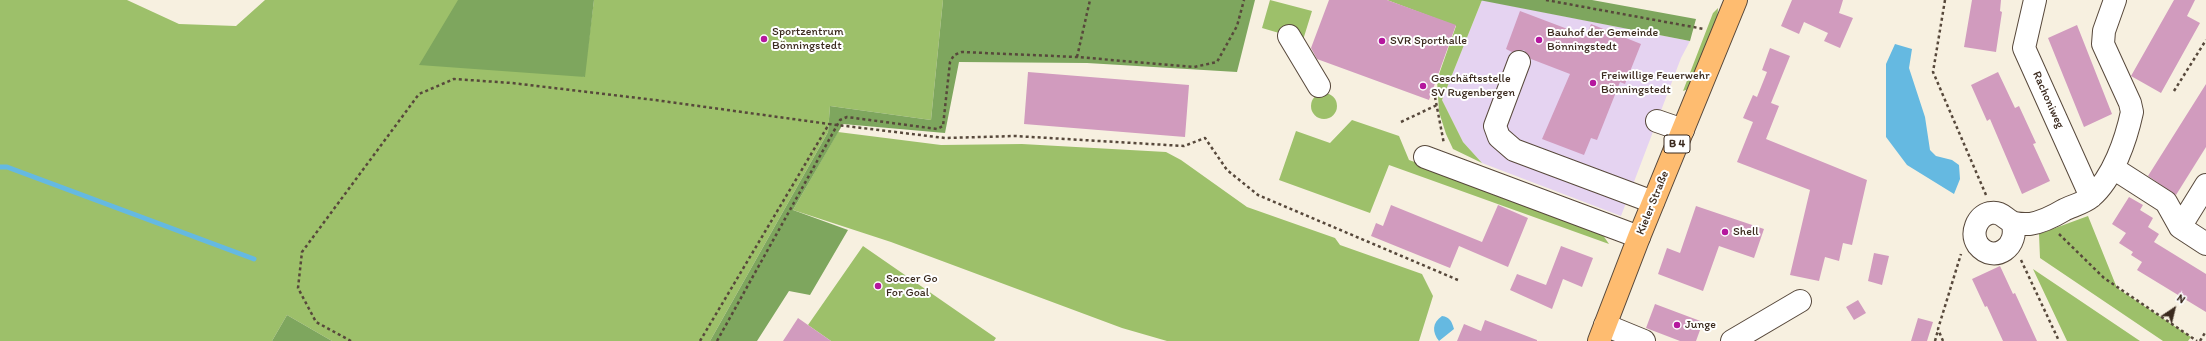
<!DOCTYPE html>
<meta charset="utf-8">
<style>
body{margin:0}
#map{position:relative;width:2206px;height:341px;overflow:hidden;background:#f7f0e0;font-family:Itim,sans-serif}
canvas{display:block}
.north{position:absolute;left:2154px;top:289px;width:40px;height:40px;-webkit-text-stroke:3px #fff;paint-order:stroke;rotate:35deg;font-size:11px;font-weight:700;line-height:16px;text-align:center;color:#3b2a1e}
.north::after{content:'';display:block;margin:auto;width:14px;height:18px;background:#3b2a1e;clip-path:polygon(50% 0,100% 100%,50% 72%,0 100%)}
</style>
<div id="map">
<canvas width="2206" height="341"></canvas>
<div class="north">N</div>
</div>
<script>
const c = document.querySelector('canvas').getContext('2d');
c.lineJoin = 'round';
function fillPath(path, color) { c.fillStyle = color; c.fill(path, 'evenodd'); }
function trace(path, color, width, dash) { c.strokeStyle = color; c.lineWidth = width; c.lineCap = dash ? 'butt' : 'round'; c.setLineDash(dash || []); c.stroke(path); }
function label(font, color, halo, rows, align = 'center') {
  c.font = font + ' Itim,sans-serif'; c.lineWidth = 4; c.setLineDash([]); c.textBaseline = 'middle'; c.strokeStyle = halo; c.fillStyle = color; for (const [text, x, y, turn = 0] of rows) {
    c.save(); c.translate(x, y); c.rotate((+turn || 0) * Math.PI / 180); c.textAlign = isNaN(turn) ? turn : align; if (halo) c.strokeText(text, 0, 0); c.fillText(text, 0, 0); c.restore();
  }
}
fillPath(new Path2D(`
 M1482 0 1690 41 1681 58 1621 216 1482 163 1463 142 1442 100Z`), '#e5d3f1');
fillPath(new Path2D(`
 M0 0H127L179 24 236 26 265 0H458L584 77 594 0H943L931 120 830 106 828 132 710 341H332L287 315 272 341H0Z
 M1270 0 1312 11 1303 40 1262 28Z
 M1387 0H1482L1442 100 1463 142 1482 163 1453 149 1446 134 1439 112 1437 80 1456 26Z
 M1718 8 1717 24 1694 87 1683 91 1713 13Z
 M1311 106a13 13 0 1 1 26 0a13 13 0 1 1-26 0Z
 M1352 120 1399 136 1409 160 1596 225 1609 244 1389 165 1370 213 1279 180 1296 131 1330 143Z
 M838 132 941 145 1022 144 1166 152 1181 160 1247 207 1335 238 1340 245 1422 274 1433 296 1419 341H1167L1122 328 891 242 793 210Z
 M2088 216 2117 288 2191 337 2188 341H2163L2040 258 2039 234Z
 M863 246 996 338 994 341H831L808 325Z
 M2033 269 2140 341H2067Z`), '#9dc06a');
fillPath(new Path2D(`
 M458 0H594L585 77 419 65Z
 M943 0H1255L1237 72 1087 63 959 62 945 133 843 124 793 210 848 230 810 295 789 291 757 341H710L828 132 830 106 931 120Z
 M1479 0H1592L1696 19 1690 41Z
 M287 315 332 341H272Z`), '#7ea65e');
fillPath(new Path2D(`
 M1895 44 1912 49 1909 68 1925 117 1930 150 1936 156 1952 160 1959 165 1960 179 1954 194 1907 165 1886 137V64Z
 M1442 316C1450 317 1452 322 1454 329L1439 341C1432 332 1432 323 1442 316Z`), '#65b9e1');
trace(new Path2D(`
 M0 167H7L254 259`), '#65b9e1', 5);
fillPath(new Path2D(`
 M1329 0H1387L1456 25 1429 100 1317 59 1311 48Z
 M1792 0H1843L1839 13 1853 18 1840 48 1824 41 1828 33 1804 22 1799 34 1781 26Z
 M1972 0H2001L2000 11 2002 12 1996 52 1964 47Z
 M2174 0H2195L2187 16 2200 23 2161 93 2131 76Z
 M1520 11 1586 36 1591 24 1641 44 1625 84 1620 82 1597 140 1591 138 1584 155 1542 139 1570 74 1531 59 1524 50 1512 52 1506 49Z
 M2077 25 2112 114 2084 127 2048 38Z
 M1770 48 1790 56 1771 103 1779 106 1766 139 1867 180 1852 245 1843 243 1839 261 1825 257 1819 281 1790 275 1810 190 1737 162 1753 122 1743 118 1753 95 1757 97 1767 72 1762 70Z
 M1028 72 1189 85 1185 137 1024 124Z
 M1998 72 2015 108 2019 106 2036 143 2033 144 2050 181 2022 194 1990 119 1987 121 1971 85Z
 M2206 84V147L2176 195 2148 176Z
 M2129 197 2143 205 2140 210 2153 218 2148 227 2159 234 2154 242 2206 274V312L2137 270 2142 262 2131 255 2133 252 2119 243 2126 233 2112 224Z
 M1391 205 1482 242 1498 205 1528 218 1508 267 1459 246 1450 268 1371 236 1376 223 1383 226Z
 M1696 206 1764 229 1754 258 1719 246 1703 291 1658 274 1667 248 1680 253Z
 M1561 246 1593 258 1582 287 1563 279 1552 309 1510 290 1517 274 1546 285Z
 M1874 253 1889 256 1882 285 1868 281Z
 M2000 266 2013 294 2015 293 2037 341H2003L1987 306 1985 307 1972 279Z
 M1858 300 1866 313 1854 320 1846 307Z
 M1655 304 1703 322 1696 341H1680L1646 328Z
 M798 318 808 325 831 341H783Z
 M1918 318 1933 322 1927 341H1911Z
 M1485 320 1537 340V341H1457L1464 324 1481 331Z`), '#d19bbe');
const minor = new Path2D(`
 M2035 0 2024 48 2091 197
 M1289 36 1319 86
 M1519 62 1495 126 1499 137 1514 150 1653 202
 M1657 121 1683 130
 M1425 157 1639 237
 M2113 168 2166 202 2180 227 2206 185
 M2012 222C2021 246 1994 265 1978 245 1970 233 1977 216 1990 213 2001 211 2004 218 2012 222 2016 224 2026 224 2030 224 2042 222 2054 216 2064 210 2072 206 2084 203 2091 197 2113 178 2126 140 2132 112L2130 103 2103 44 2104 31 2115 0
 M2180 227 2206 244
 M1605 325 1644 341
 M1732 341 1800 301`);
const major = new Path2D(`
 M1599 341 1639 237 1736 0`);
trace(minor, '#57483b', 24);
trace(major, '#57483b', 24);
trace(new Path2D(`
 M1546 0 1704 29
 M1945 0 1933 72 1986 195
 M1077 57 1090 0
 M2174 91 2206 40
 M1435 97 1444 144
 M1401 122 1437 105
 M2059 234 2104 278 2197 341
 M2021 260 2059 341
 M351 341 316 322 298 288 302 252 419 94 454 79 512 83 655 100 829 124
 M700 341 829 124 945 138 1015 136 1184 146 1205 138 1227 170 1258 195 1458 280
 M717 341 840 120 847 117 937 129 943 126 950 62 954 55 962 52 1077 57 1194 67 1217 62 1237 26 1244 0
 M1935 341 1938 330
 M1943 341 1938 329 1961 254
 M2200 341 2206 331`), '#57483b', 2.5, [3, 3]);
trace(minor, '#fff', 22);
trace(major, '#febc70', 22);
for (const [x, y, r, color] of [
 [764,39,4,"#b5179e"],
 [1539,40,4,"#b5179e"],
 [1382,41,4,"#b5179e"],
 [1593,83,4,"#b5179e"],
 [1423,86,4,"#b5179e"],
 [1725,232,4,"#b5179e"],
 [878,286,4,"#b5179e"],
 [1677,325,4,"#b5179e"]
]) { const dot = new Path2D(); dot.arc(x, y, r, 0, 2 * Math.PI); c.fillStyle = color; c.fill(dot); trace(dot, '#fff', 1.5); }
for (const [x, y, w] of [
 [1677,144,26]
]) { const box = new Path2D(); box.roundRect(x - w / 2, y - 9, w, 18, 3); c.fillStyle = '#fff'; c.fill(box); trace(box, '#3b2a1e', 1); }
label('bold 11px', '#3b2a1e', null, [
 ["B 4",1677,144]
]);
label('12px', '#3b2a1e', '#fff', [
 ["Sportzentrum",772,32],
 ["Bönningstedt",772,46],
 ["Bauhof der Gemeinde",1547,33],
 ["Bönningstedt",1547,47],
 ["SVR Sporthalle",1390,41],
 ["Freiwillige Feuerwehr",1601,76],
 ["Bönningstedt",1601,90],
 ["Geschäftsstelle",1431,79],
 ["SV Rugenbergen",1431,93],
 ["Shell",1733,232],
 ["Soccer Go",886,279],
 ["For Goal",886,293],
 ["Junge",1685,325]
], 'left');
label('12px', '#3b2a1e', '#fff', [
 ["Rachoniweg",2048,100,66],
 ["Kieler Straße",1653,203,-68]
]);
</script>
